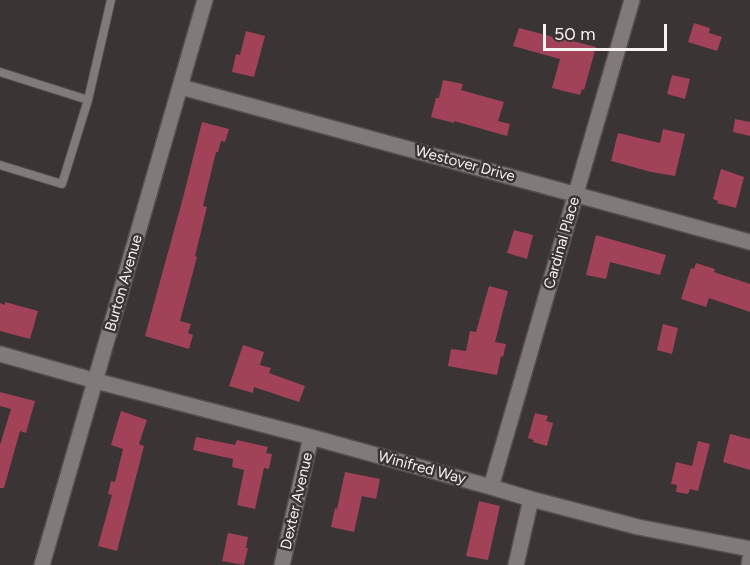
<!DOCTYPE html>
<style>
body{margin:0}
#map{position:relative;width:750px;height:565px;overflow:hidden;background:#3a3435;font-family:Figtree,sans-serif}
canvas{display:block}
.scale{position:absolute;left:543px;top:24px;width:124px;height:27px;box-sizing:border-box;border:3px solid #f7f3f3;border-top:0;padding-left:8px;font-size:18px;line-height:21px;white-space:nowrap;color:#f7f3f3;-webkit-text-stroke:4px #3a3435;paint-order:stroke}
</style>
<div id="map">
<canvas width="750" height="565"></canvas>
<div class="scale">50 m</div>
</div>
<script>
const c = document.querySelector('canvas').getContext('2d');
c.lineJoin = 'round';
function fillPath(path, color) { c.fillStyle = color; c.fill(path, 'evenodd'); }
function trace(path, color, width, dash) { c.strokeStyle = color; c.lineWidth = width; c.lineCap = dash ? 'butt' : 'round'; c.setLineDash(dash || []); c.stroke(path); }
function label(font, color, halo, rows, align = 'center') {
  c.font = font + ' Figtree,sans-serif'; c.lineWidth = 5; c.setLineDash([]); c.textBaseline = 'middle'; c.strokeStyle = halo; c.fillStyle = color; for (const [text, x, y, turn = 0] of rows) {
    c.save(); c.translate(x, y); c.rotate((+turn || 0) * Math.PI / 180); c.textAlign = isNaN(turn) ? turn : align; if (halo) c.strokeText(text, 0, 0); c.fillText(text, 0, 0); c.restore();
  }
}
fillPath(new Path2D(`
 M694 23 710 28 709 33 722 37 717 51 688 42Z
 M519 28 565 40V39L596 47 584 90 582 89 580 95 552 88 560 59 513 46Z
 M246 31 265 36 254 77 232 72 236 54 240 55Z
 M672 75 690 79 685 99 667 94Z
 M443 80 463 84 461 90 504 102 498 121 510 124 507 136 454 121V123L431 117 436 98H439Z
 M735 119 750 122V136L733 132Z
 M202 122 229 129 225 142 221 141 218 152H216L203 206 207 207 195 256 197 257 180 321 191 324 188 333 193 335 189 349 145 336 184 194Z
 M663 129 685 134 675 176 651 172 611 161 618 133 660 143Z
 M721 169 744 177 736 208 717 203 718 201 713 199Z
 M514 230 533 235 527 259 507 253Z
 M596 235 666 255 660 275 610 262 606 279 586 275Z
 M696 263 715 269 714 272 750 284V312L709 298 706 307 681 299 691 268 694 269Z
 M489 286 508 291 495 342 506 344 503 357 501 356 497 375 448 366 451 349 466 351 470 331 476 332Z
 M5 302 38 311 30 339 0 331V303L5 305Z
 M663 324 678 328 672 354 657 350Z
 M243 345 264 352 260 365 271 368 269 373 305 386 299 402 254 387 253 393 229 386Z
 M0 392 35 401 26 433 20 431 4 488H0V445L11 409 0 406Z
 M121 411 147 420 139 444 144 446 117 551 98 546 112 495 108 494 111 481 115 482 123 449 111 445Z
 M535 413 548 416 546 421 553 423 547 446 533 442 534 440 528 438Z
 M730 434 750 439V470L723 462Z
 M196 437 235 445 237 440 268 447 266 453 272 454 269 469 264 468 255 509 237 505 244 470 232 467 233 459 193 450Z
 M698 441 710 444 698 491 690 489 688 494 676 492 677 485 671 484 676 462 692 466Z
 M345 472 380 479 376 499 362 496 354 532 331 527 335 508 337 509Z
 M479 501 500 506 488 560 466 556Z
 M228 533 248 537 246 548H248L244 565 222 561Z`), '#a14258');
const lane = new Path2D(`
 M0 72 88 100
 M0 165 62 184 88 100 111 0`);
const street = new Path2D(`
 M181 87 750 242
 M0 354 96 381 311 437 491 487 531 499 638 527 750 549
 M491 487 632 0
 M42 565 205 0
 M282 565 311 437
 M516 565 531 499
 M749 565 750 559`);
trace(lane, '#545050', 10);
trace(street, '#545050', 18);
trace(lane, '#817a7b', 8);
trace(street, '#817a7b', 15);
label('15px', '#f7f3f3', '#3a3435', [
 ["Westover Drive",465,164,15],
 ["Cardinal Place",562,243,-74],
 ["Burton Avenue",124,283,-74],
 ["Winifred Way",422,468,15],
 ["Dexter Avenue",297,501,-77]
]);
</script>
